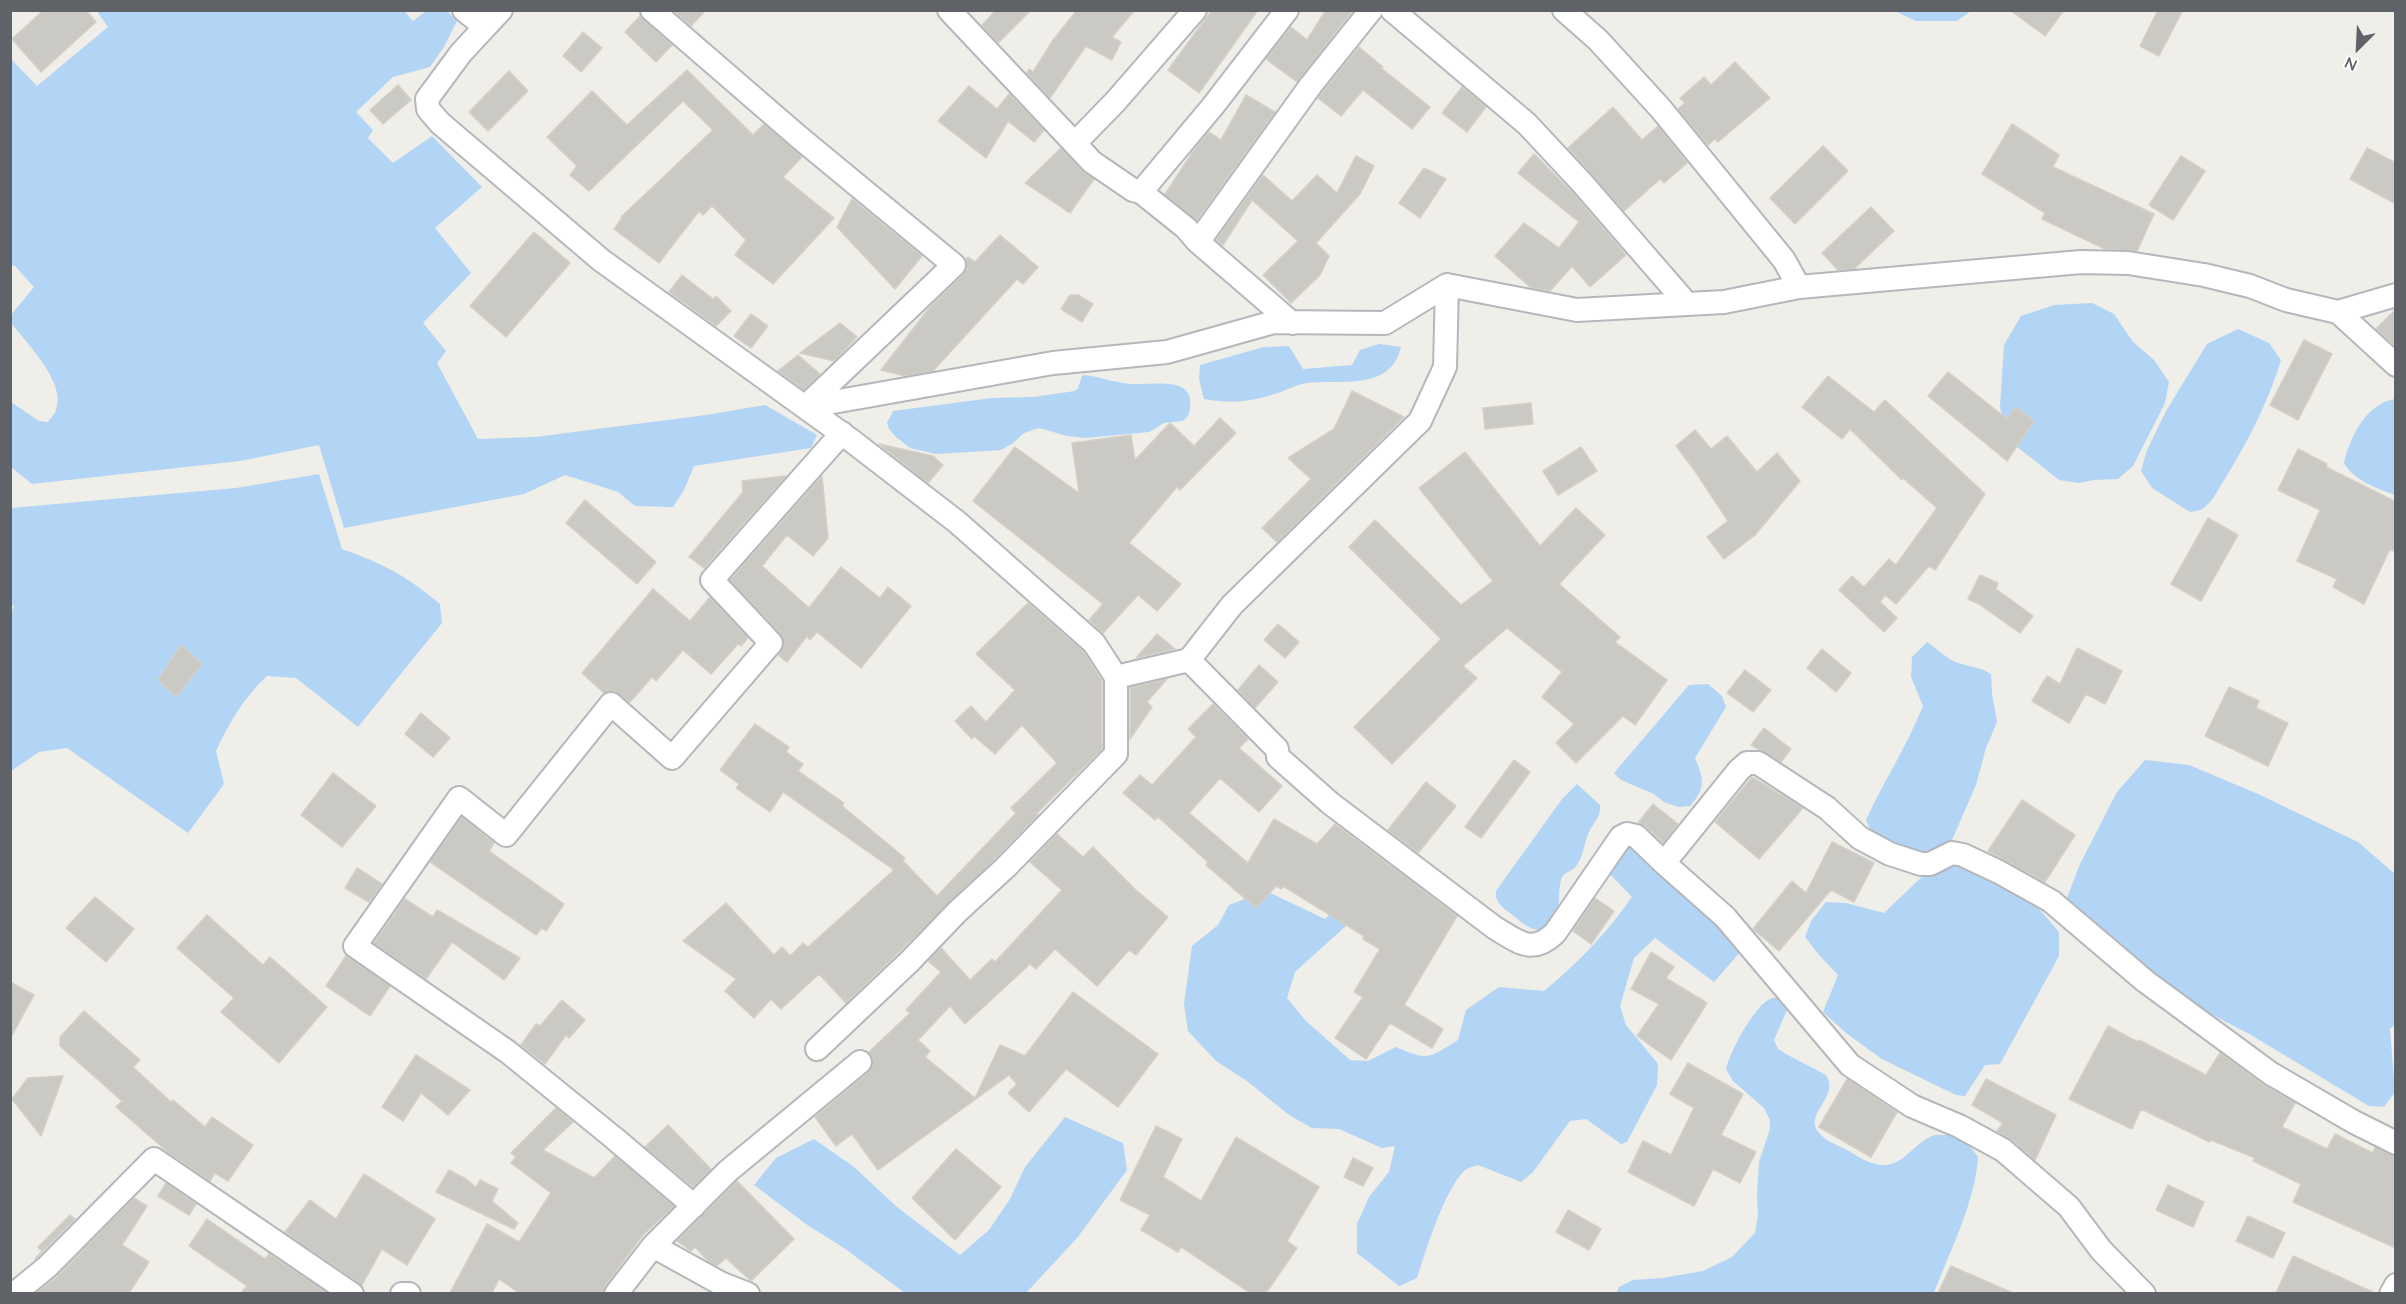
<!DOCTYPE html>
<style>
body{margin:0}
#map{position:relative;width:2406px;height:1304px;overflow:hidden;background:#efeee8;font-family:Quicksand,sans-serif}
canvas{display:block}
.frame{position:absolute;inset:0;border:12px solid #5f6266;pointer-events:none}
.north{position:absolute;left:2328px;top:18px;width:60px;height:60px;-webkit-text-stroke:4px #fff;paint-order:stroke;rotate:204deg;font-size:16px;font-weight:700;line-height:24px;text-align:center;color:#5f6266}
.north::after{content:'';display:block;margin:auto;width:21px;height:27px;background:#5f6266;clip-path:polygon(50% 0,100% 100%,50% 72%,0 100%)}
</style>
<div id="map">
<canvas width="2406" height="1304"></canvas>
<div class="frame"></div>
<div class="north">N</div>
</div>
<script>
const c = document.querySelector('canvas').getContext('2d');
c.lineJoin = 'round';
function fillPath(path, color) { c.fillStyle = color; c.fill(path, 'evenodd'); }
function trace(path, color, width, dash) { c.strokeStyle = color; c.lineWidth = width; c.lineCap = dash ? 'butt' : 'round'; c.setLineDash(dash || []); c.stroke(path); }
fillPath(new Path2D(`
 M403 10 413 21 426 11H447L457 21 444 47 430 67 393 77 356 112 373 130 368 138 393 163 432 136 482 187 435 228 471 273 423 323 446 351 437 363 478 439 535 437 706 415 765 405 817 435 811 448 694 466 684 490 673 507 635 506 618 492 565 475 524 494 344 528 319 445 240 461 32 484 11 467V402L39 421 48 422C50 419 55 414 56 410 67 383 26 342 11 323V315L34 287 14 265 11 266V59L37 86 108 27 97 11Z
 M1895 11H1971L1957 21H1916Z
 M2092 303 2114 314 2133 342 2154 360 2169 382 2165 403 2133 466 2118 479 2094 480 2079 483 2059 480 2006 438 2000 407 2004 345 2021 316 2054 305Z
 M2238 329 2269 343 2281 360C2268 403 2247 443 2223 482 2218 489 2214 499 2207 505 2203 510 2197 511 2190 512L2152 488 2141 471 2147 450 2166 411 2207 344Z
 M1379 344 1401 347C1390 392 1341 379 1307 383 1298 384 1289 389 1281 392 1250 402 1235 404 1204 399L1199 379 1200 365 1264 347 1289 346 1303 369 1352 365 1360 350Z
 M1085 375C1101 377 1116 383 1132 384 1149 386 1193 375 1190 405 1190 413 1189 417 1182 421L1164 423 1149 432 1086 438 1067 436 1039 428 1024 433 1013 443 1001 450 936 454 910 448 896 437 889 429 887 423 893 411 992 398 1033 397 1075 391 1078 388 1082 376Z
 M2395 399H2396L2395 495C2378 489 2353 480 2344 463 2350 437 2366 404 2395 399Z
 M319 474 342 549C382 563 407 576 440 604L442 623 358 727 296 678 267 676C244 697 229 723 216 751L224 784 188 833 67 748 39 752 11 771 10 617 14 606 10 604 11 508 236 488Z
 M1927 642C1936 648 1945 657 1955 662 1968 667 1979 666 1991 674L1992 694 1997 722 1986 748 1976 785 1952 840 1943 852 1918 861 1871 831 1866 820C1884 781 1907 746 1923 706L1911 677 1912 657Z
 M1708 684 1722 696 1726 707 1695 758C1704 779 1706 788 1690 806L1678 807 1664 802 1654 794 1621 780 1614 773 1689 685Z
 M2145 760 2189 765 2258 794 2358 842 2395 874 2396 1023 2390 1029 2395 1092 2384 1107 2369 1106 2251 1035 2198 1007 2150 976 2067 898 2080 864 2117 792Z
 M1577 784 1600 805C1601 816 1595 821 1590 830 1584 841 1584 855 1577 865 1573 872 1563 871 1561 880 1556 897 1565 920 1542 929 1531 933 1518 919 1510 913 1502 907 1494 901 1496 891L1562 799Z
 M1635 841 1742 950 1714 982 1655 938 1634 958 1620 1006 1626 1025 1658 1064 1657 1085 1627 1142 1621 1144 1586 1119 1570 1121 1533 1172 1521 1182 1478 1165C1474 1166 1468 1168 1465 1170 1444 1190 1426 1250 1417 1278L1399 1286 1357 1253V1224L1369 1197 1389 1172 1395 1146 1382 1148 1339 1129 1312 1128 1289 1115 1247 1081 1216 1061 1188 1031 1184 1004 1192 946 1218 925 1229 905 1266 891 1325 919 1373 870 1402 863 1419 887 1410 916 1347 925 1295 972 1287 998 1306 1021 1350 1060 1368 1061 1396 1047C1428 1061 1428 1059 1458 1040L1466 1010 1499 987 1544 991C1579 962 1606 934 1632 897L1604 868 1618 846Z
 M1954 860 1996 880 2038 908 2059 932V956L2000 1064 1985 1065 1965 1096 1956 1095 1882 1059 1846 1033 1823 1012 1838 975 1820 956 1805 937 1811 921 1826 902 1846 903 1884 913 1928 871Z
 M1780 997 1787 1001V1010L1774 1040 1778 1049 1786 1054 1826 1075C1840 1096 1806 1112 1817 1130 1823 1140 1837 1145 1847 1150 1857 1156 1869 1164 1881 1165 1903 1167 1914 1143 1932 1136 1935 1134 1941 1135 1945 1135 1962 1136 1969 1144 1978 1157 1975 1203 1950 1250 1934 1293L1616 1294 1619 1287 1633 1280 1663 1278 1703 1271 1732 1257 1755 1233 1758 1215 1757 1194 1759 1162 1770 1129V1120L1764 1108 1733 1081 1726 1069C1730 1052 1754 1006 1770 999 1773 997 1776 998 1780 997Z
 M1065 1117 1123 1143 1127 1170 1077 1238 1026 1293H905L844 1248 806 1224 754 1185 776 1158 814 1139 854 1167 897 1207 960 1255 989 1230 1010 1199 1025 1167Z`), '#b2d4f5');
const building = new Path2D(`
 M44 10H86L96 22 41 72 12 39Z
 M673 10H706L691 26Z
 M996 10H1031L998 43 982 25Z
 M1077 10H1135L1112 37 1121 42 1112 60 1086 46 1050 98 1027 73 1029 69 1033 72 1053 40Z
 M1212 10H1258L1199 93 1168 70Z
 M1326 10H1353L1297 82 1266 59 1291 27 1307 40Z
 M2010 10H2064L2045 36Z
 M2158 10H2183L2159 56 2140 46Z
 M640 16 672 45 656 62 625 32Z
 M583 32 602 48 581 72 563 56Z
 M1359 47 1383 67 1381 68 1430 107 1412 129 1363 90 1341 116 1318 98Z
 M1735 62 1770 98 1718 142 1715 139 1708 145 1678 109 1685 103 1680 98 1704 77 1711 85Z
 M687 70 753 135 764 124 802 157 783 177 834 218 773 284 735 255 746 240 712 206 703 215 699 211 659 263 614 229 622 218 621 217 713 130 683 101 589 191 570 175 577 166 547 137 592 91 627 125Z
 M509 71 528 91 488 131 469 112Z
 M398 85 411 100 383 124 370 110Z
 M969 86 997 109 1009 94 1044 130 1034 142 1008 121 986 158 938 121Z
 M1462 87 1486 107 1467 132 1442 113Z
 M1246 95 1275 112 1197 220 1165 194 1194 150 1209 132 1221 140Z
 M1613 107 1642 140 1658 126 1687 163 1664 183 1660 179 1624 211 1568 148Z
 M2012 124 2059 155 2053 167 2154 214 2137 251 2105 249 2042 219 2045 213 1982 174Z
 M1823 146 1848 171 1795 224 1770 198Z
 M1061 148 1082 171 1094 179 1070 213 1025 183Z
 M2367 148 2396 163V204L2350 179Z
 M1534 154 1573 193 1626 255 1590 287 1572 266 1550 291 1530 287 1495 256 1524 223 1559 248 1579 222 1518 173Z
 M1356 156 1374 166 1360 194 1316 243 1329 256 1320 275 1291 303 1263 275 1298 241 1252 200 1223 245 1216 240 1263 175 1292 201 1317 175 1337 193Z
 M2181 156 2205 171 2173 220 2149 205Z
 M1424 168 1446 179 1420 218 1399 203Z
 M852 199 922 256 895 289 837 227Z
 M1871 207 1894 231 1854 269 1838 270 1822 253Z
 M534 232 570 263 506 337 470 306Z
 M1000 235 1038 267 1023 284 1017 279 933 371 905 376 881 370 930 307 964 274 967 269 966 259 968 257 975 262Z
 M682 275 713 299 716 296 731 311 716 326 669 292Z
 M1070 295H1078L1093 304 1082 322 1061 309Z
 M2396 309V346L2376 329Z
 M751 314 768 326 751 348 734 336Z
 M840 323 857 337 834 361 800 353Z
 M2304 340 2332 354 2298 420 2270 405Z
 M798 355 820 374 804 390 778 371Z
 M1948 372 2007 419 2016 407 2034 421 2007 461 1928 396Z
 M1828 376 1874 412 1885 400 1985 494 1935 570 1929 566 1896 604 1885 595 1880 602 1897 618 1884 632 1839 590 1852 576 1864 587 1889 559 1896 565 1937 508 1903 478 1902 480 1850 429 1842 439 1802 407Z
 M1352 391 1404 417 1277 542 1262 528 1311 479 1288 458 1334 429Z
 M1531 403 1533 424 1485 429 1483 408Z
 M1220 418 1236 433 1180 490 1177 487 1129 543 1181 584 1157 611 1138 595 1103 633 1089 620 1103 604 973 501 1015 447 1079 493 1072 443 1131 435 1135 460 1170 423 1194 446Z
 M1695 430 1711 449 1727 436 1757 472 1777 453 1800 481 1755 535 1724 559 1707 537 1728 521 1695 471 1676 446Z
 M879 444 933 456 943 465 928 483Z
 M1581 447 1597 471 1558 495 1543 471Z
 M2298 449 2327 464 2326 467 2396 502V552L2390 549 2364 604 2333 587 2337 579 2297 561 2320 510 2278 490Z
 M1465 452 1540 546 1576 508 1605 535 1559 584 1620 637 1615 642 1667 680 1635 725 1623 716 1576 763 1556 743 1574 724 1542 697 1562 672 1507 628 1463 666 1477 678 1392 764 1354 727 1441 639 1349 547 1375 520 1461 605 1493 581 1419 488Z
 M786 476 704 568 689 557 743 492 742 481Z
 M822 476 828 538 813 556 787 535 762 566 809 608 841 567 880 598 888 587 911 606 861 668 817 632 810 640 807 636 787 662 778 655 784 645 781 634 730 580Z
 M585 500 656 562 637 584 566 523Z
 M2208 518 2238 535 2201 601 2171 584Z
 M1980 575 1998 583 1996 589 2033 616 2020 633 1979 604 1968 599Z
 M653 589 690 621 710 597 748 638 741 646 738 644 711 674 683 650 656 681 652 677 630 702 614 691 604 693 582 673Z
 M1028 603 1084 652 1102 681V749L1036 814 1038 815 997 857 846 1003 819 974 781 1009 771 999 754 1018 725 991 736 979 683 941 726 903 774 955 782 947 790 956 803 943 808 947 894 870 783 792 770 812 736 788 739 784 720 770 755 724 789 747 786 752 803 764 798 771 844 803 842 806 905 858 903 861 937 896 1016 813 1011 808 1057 763 1022 725 995 754 974 736 972 739 955 721 971 706 986 722 1015 690 976 654Z
 M1278 624 1299 642 1285 658 1264 640Z
 M1157 634 1175 649 1136 658Z
 M181 645 202 664 176 697 158 680Z
 M2077 648 2122 671 2105 704 2086 694 2069 723 2032 701 2047 676 2060 684Z
 M1822 649 1851 673 1836 692 1807 668Z
 M1259 665 1278 682 1255 708 1238 690Z
 M1745 670 1771 690 1753 712 1727 693Z
 M1167 679 1147 702 1152 707 1130 739V688Z
 M2229 687 2259 701 2256 708 2288 723 2268 766 2205 736Z
 M1213 704 1248 739 1239 748 1282 786 1259 812 1220 778 1189 813 1248 863 1274 819 1317 844 1335 824 1457 916 1404 1005 1443 1029 1432 1048 1390 1023 1366 1059 1335 1038 1363 997 1354 992 1380 949 1363 939 1364 936 1283 886 1282 889 1276 886 1256 908 1206 865 1208 862 1158 817 1155 820 1123 793 1140 775 1152 785 1196 737 1188 729Z
 M421 713 450 738 433 757 405 734Z
 M1764 728 1791 749 1781 762 1751 745Z
 M1514 760 1530 772 1481 838 1465 827Z
 M333 773 376 806 342 847 301 815Z
 M1752 777 1803 808 1759 859 1715 822Z
 M1426 782 1456 806 1418 853 1388 830Z
 M2022 800 2075 835 2045 882 1988 851Z
 M1653 804 1678 824 1663 843 1645 826 1638 823Z
 M462 817 494 843 489 851 564 904 546 931 542 928 536 935 430 862Z
 M1057 834 1083 857 1093 847 1137 891 1168 917 1136 955 1129 950 1097 986 1055 949 1036 969 1030 964 965 1024 950 1006 918 1040 930 1051 925 1057 975 1098 1000 1045 1025 1056 1073 992 1158 1054 1118 1107 1066 1069 1029 1112 1008 1093 1017 1084 1009 1075 878 1170 852 1134 836 1146 815 1117 869 1072 873 1060 869 1052 910 1013 906 1010 941 972 928 961 941 948 970 980 992 959 995 962 1062 890 1030 862Z
 M1832 842 1874 863 1854 902 1831 890 1779 951 1753 929 1792 881 1806 893Z
 M357 868 382 884 369 902 345 888Z
 M95 897 134 929 106 962 66 928Z
 M1595 898 1614 911 1591 944 1573 931Z
 M405 899 433 917 437 910 520 958 504 980 452 942 426 979 374 943Z
 M207 915 263 965 270 957 327 1007 279 1063 221 1012 234 998 177 948Z
 M1651 952 1674 967 1666 978 1707 1003 1671 1060 1637 1036 1659 1004 1631 989Z
 M346 956 390 986 370 1016 326 986Z
 M10 982 34 995 10 1039Z
 M562 1000 585 1020 569 1038 566 1035 545 1064 521 1045 536 1024 540 1026Z
 M84 1011 140 1060 133 1067 171 1102 173 1100 205 1127 212 1117 253 1145 228 1181 215 1173 210 1181 168 1152 116 1107 122 1101 60 1046V1037Z
 M2108 1026 2138 1042 2139 1040 2206 1075 2220 1053 2262 1084 2295 1103 2282 1127 2327 1149 2335 1134 2373 1153 2375 1147 2396 1156V1248L2293 1202 2301 1184 2253 1161 2255 1158 2211 1140 2210 1142 2141 1109 2132 1129 2069 1099Z
 M416 1055 470 1090 448 1115 421 1093 403 1121 382 1107Z
 M1688 1063 1743 1094 1721 1135 1756 1152 1740 1183 1713 1169 1694 1206 1628 1172 1643 1141 1671 1155 1694 1108 1670 1094Z
 M63 1076 41 1136 12 1099 28 1078Z
 M1847 1079 1897 1112 1871 1157 1819 1127Z
 M1986 1079 2056 1115 2035 1160 2012 1140 1997 1131 2003 1123 1972 1105Z
 M556 1108 573 1122 543 1150 594 1178 615 1156 674 1206 642 1236 605 1286 603 1293H519L499 1279 492 1293H450L487 1224 519 1242 551 1193 511 1163 516 1157 511 1153Z
 M668 1125 711 1169 693 1187 645 1147Z
 M1156 1126 1182 1139 1163 1177 1201 1201 1236 1137 1319 1187 1287 1241 1297 1248 1266 1293H1250L1181 1247 1178 1252 1141 1230 1150 1215 1120 1200Z
 M956 1149 1001 1187 955 1240 912 1198Z
 M1353 1158 1373 1168 1363 1186 1344 1177Z
 M449 1170 466 1179 476 1187 480 1180 498 1189 492 1201 518 1223 514 1229 436 1192Z
 M364 1174 435 1219 407 1265 382 1249 362 1285 285 1232 310 1200 336 1219Z
 M737 1181 794 1239 751 1281 726 1258 717 1266 708 1261 695 1247 691 1251 677 1241Z
 M166 1183 196 1204 189 1215 158 1196Z
 M2168 1185 2204 1202 2193 1227 2156 1210Z
 M134 1198 147 1206 122 1245 149 1262 129 1293H36L57 1277Z
 M1568 1210 1601 1229 1589 1250 1556 1232Z
 M70 1215 75 1219 35 1259 42 1251 38 1247Z
 M2248 1216 2285 1233 2273 1258 2236 1241Z
 M207 1219 265 1259 269 1254 327 1293H241L247 1286 189 1246Z
 M2293 1256 2375 1293H2276Z
 M1951 1266 2013 1293H1938Z`);
fillPath(building, '#cbc9c4');
trace(building, '#d3d0c7', 1.5);
const minor = new Path2D(`
 M464 10 485 27 461 53 427 99 428 109 440 123 601 260 852 441 957 522 1094 643 1116 677V754L1006 867 957 912 910 961 817 1049
 M652 10 800 138 954 265 805 407
 M949 10 1092 162 1133 190 1141 192 1186 228 1198 242 1292 323
 M1392 10 1527 124 1583 184 1687 304
 M1564 10 1598 40 1661 109 1784 260 1799 287
 M485 27 501 10
 M1075 143 1115 102 1195 10
 M1141 192 1213 106 1287 10
 M1198 242 1311 85 1371 10
 M2338 312 2396 295
 M805 407 1053 363 1167 352 1274 322 1385 323 1447 285 1577 310 1724 302 1799 287 2081 262 2128 263 2204 275 2250 286 2286 300 2338 312 2396 365
 M1189 660 1277 749 1278 757 1330 803 1495 928C1519 942 1532 955 1555 933L1621 837 1627 834 1636 836 1664 863 1739 770 1747 763H1758L1827 808 1860 838 1890 854 1921 864H1930L1952 853 1963 855 1999 872 2051 901 2145 981 2270 1073 2354 1122 2396 1143
 M1116 677 1189 660 1232 605 1420 421 1445 367 1447 285
 M1664 863 1725 917 1850 1065 1912 1106 1959 1126 2003 1150 2069 1207 2101 1250 2144 1294
 M694 1206 614 1138 508 1052 355 946 459 798 506 835 611 704 672 758 771 643 712 580 842 433
 M653 1246 720 1283 748 1294
 M14 1294 47 1267 154 1159 352 1294
 M402 1294H409
 M616 1294 653 1246 728 1171 860 1062
 M2391 1294 2396 1285`);
trace(minor, '#b5b7bb', 26);
trace(minor, '#fff', 22);
</script>
